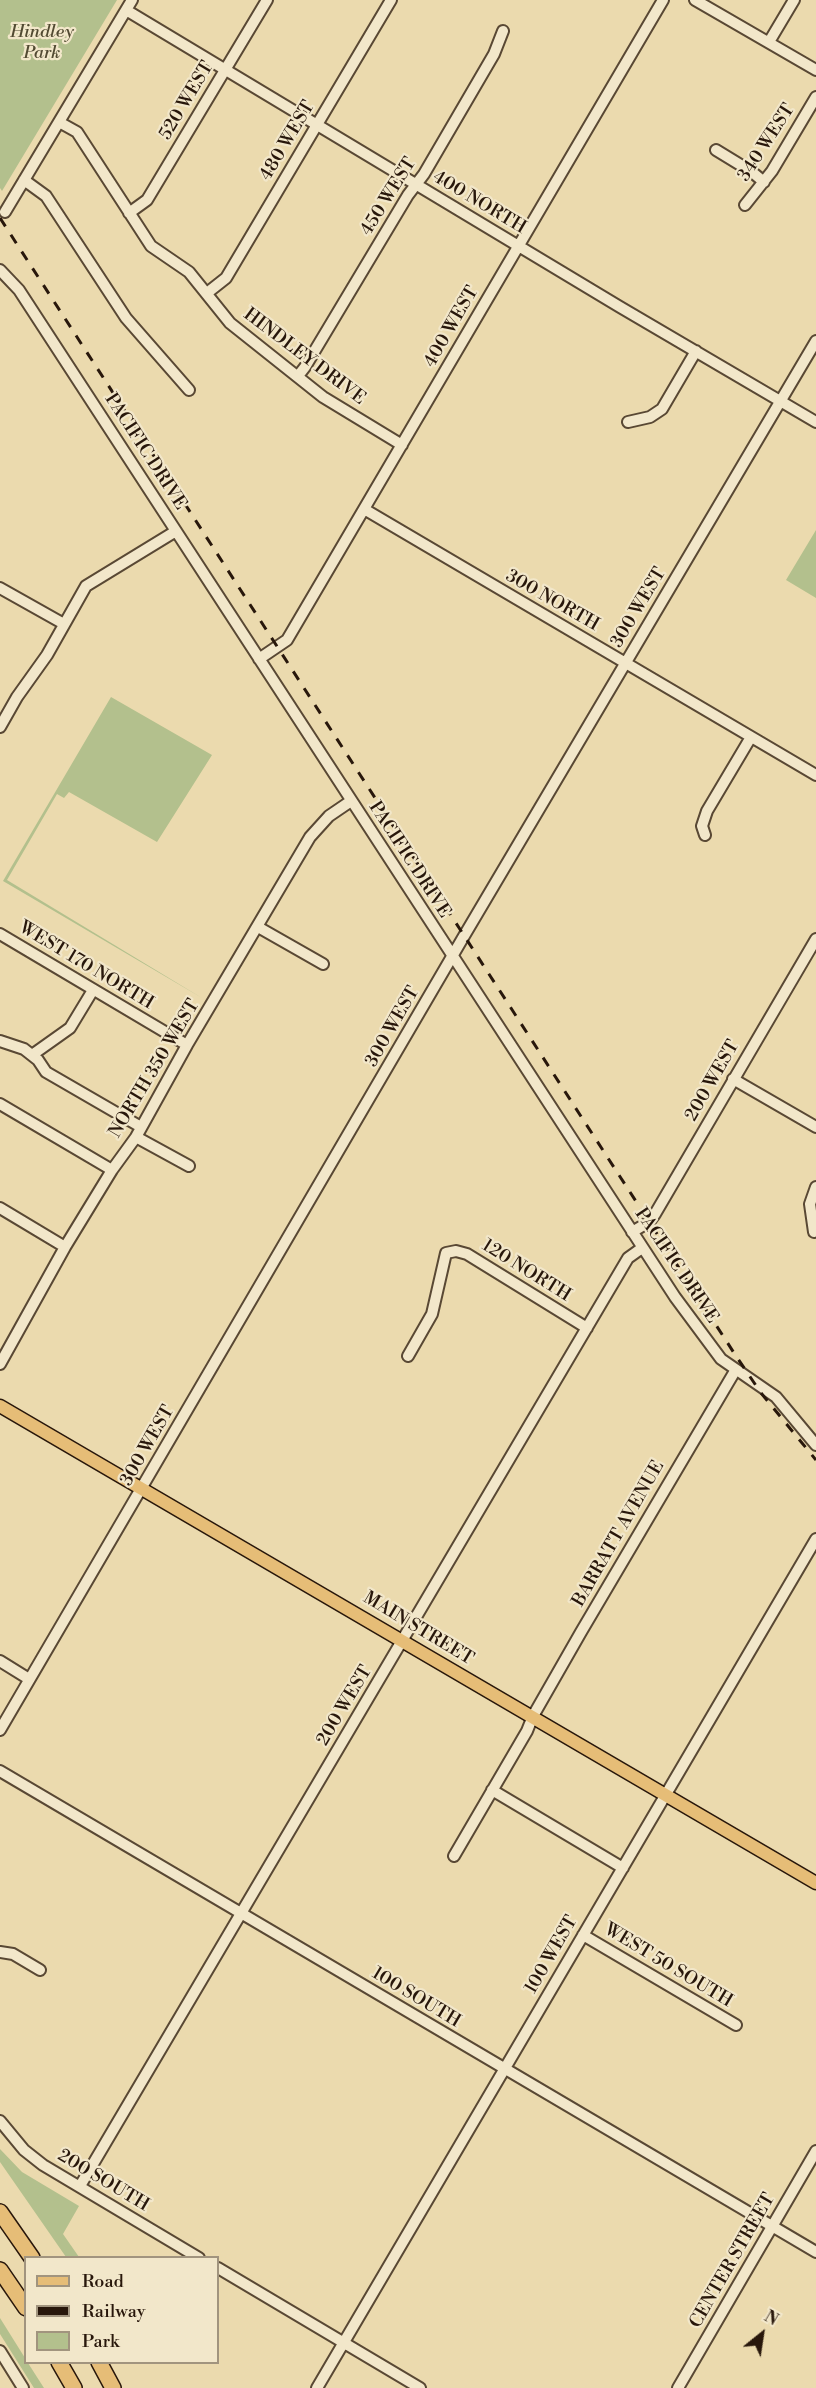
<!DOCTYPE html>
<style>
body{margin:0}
#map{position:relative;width:816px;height:2388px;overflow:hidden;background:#ebdaae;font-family:"Libre Bodoni",serif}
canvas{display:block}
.legend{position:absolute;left:24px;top:2256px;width:195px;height:108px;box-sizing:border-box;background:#f2e7ca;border:2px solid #a1947e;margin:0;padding:8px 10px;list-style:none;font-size:18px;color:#28170b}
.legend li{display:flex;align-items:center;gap:12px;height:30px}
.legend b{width:30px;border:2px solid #a1947e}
.north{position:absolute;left:732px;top:2304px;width:60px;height:60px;-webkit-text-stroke:4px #f2e7ca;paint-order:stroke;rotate:30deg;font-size:16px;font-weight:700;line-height:24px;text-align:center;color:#28170b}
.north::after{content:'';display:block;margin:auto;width:21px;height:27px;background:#28170b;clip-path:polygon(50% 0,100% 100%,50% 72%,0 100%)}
</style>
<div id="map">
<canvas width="816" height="2388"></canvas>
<ul class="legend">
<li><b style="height:8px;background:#e6bd77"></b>Road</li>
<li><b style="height:8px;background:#28170b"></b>Railway</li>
<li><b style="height:16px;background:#b3c08d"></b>Park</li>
</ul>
<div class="north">N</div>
</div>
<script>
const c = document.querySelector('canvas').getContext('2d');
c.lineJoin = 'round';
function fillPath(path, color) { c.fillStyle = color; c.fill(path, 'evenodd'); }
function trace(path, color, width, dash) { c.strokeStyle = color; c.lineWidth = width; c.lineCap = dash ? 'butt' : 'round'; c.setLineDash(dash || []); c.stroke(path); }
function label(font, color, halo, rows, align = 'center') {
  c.font = font + ' "Libre Bodoni",serif'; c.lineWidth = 4.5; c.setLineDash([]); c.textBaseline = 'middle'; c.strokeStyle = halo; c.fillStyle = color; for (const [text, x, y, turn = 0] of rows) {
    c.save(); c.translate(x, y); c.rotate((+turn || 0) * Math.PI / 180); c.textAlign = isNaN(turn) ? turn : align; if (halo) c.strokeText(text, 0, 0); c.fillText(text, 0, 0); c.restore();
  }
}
fillPath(new Path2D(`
 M0 0H117L2 191 0 188Z
 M816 530V598L786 580Z
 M111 697 212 755 157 842 69 792 64 798 57 794 7 880 202 998 3 881Z
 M0 2149 22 2172 79 2206 63 2234 79 2257H66L0 2162Z
 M0 2318 25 2358 26 2362 28 2363 44 2388H34L0 2334Z`), '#b3c08d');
const minor = new Path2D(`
 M695 0 816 70
 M126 10 620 307 816 422
 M769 42 794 0
 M59 122 77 132 151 246 189 272 230 323 323 397 402 445
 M716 150 752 172 764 182
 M24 180 46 196 126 318 189 390
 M745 205 772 171 816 97
 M5 212 132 0
 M129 213 147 200 267 0
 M0 270 19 290 675 1297 721 1359 776 1397 816 1445
 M207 293 226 278 391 0
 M298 376 305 367 408 195 424 174 494 54 503 31
 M628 422 650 417 662 409 696 351
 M364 509 816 775
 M0 588 64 624
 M259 659 287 640 663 0
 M0 727 17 697 47 655 86 586 176 531
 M705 835 702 826 707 811 751 737
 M258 927 323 964
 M0 934 187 1045
 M0 1041 24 1049 38 1060 46 1072 141 1127
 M32 1055 70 1028 93 990
 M733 1079 816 1127
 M0 1104 112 1170
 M136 1137 189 1166
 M0 1208 65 1247
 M632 1232 649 1222 655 1214 816 939
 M814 1232 810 1204 816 1187
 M408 1356 432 1314 446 1253 456 1251 467 1254 587 1328
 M0 1364 65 1247 112 1170 136 1137 187 1045 310 837 329 816 351 801
 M0 1661 29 1679
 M0 1730 464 936 816 341
 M0 1771 816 2252
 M492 1790 623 1868
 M454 1856 527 1731 533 1716 581 1632 735 1371
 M583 1935 736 2025
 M0 1952 13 1954 40 1970
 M0 2121 24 2150 43 2165 199 2258
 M80 2186 628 1258 642 1248
 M218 2268 420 2388
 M0 2351 23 2388
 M317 2388 816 1539
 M678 2388 816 2151`);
const major = new Path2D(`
 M0 1406 816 1883`);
const highway = new Path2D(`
 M0 2212 32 2258
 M0 2270 26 2308
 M59 2362 74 2388
 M99 2362 113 2388`);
trace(minor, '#594834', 14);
trace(major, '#28170b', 15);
trace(highway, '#28170b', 18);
trace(minor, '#f2e7ca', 10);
trace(major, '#e6bd77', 12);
trace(highway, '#e6bd77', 15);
trace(new Path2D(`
 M0 218 736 1356 761 1393 816 1460`), '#28170b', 3, [10, 10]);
label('italic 18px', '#524a32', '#f2e7ca', [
 ["Hindley",42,33],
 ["Park",42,54]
]);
label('18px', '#28170b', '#f2e7ca', [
 ["520 WEST",187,101,-59],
 ["480 WEST",288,141,-59],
 ["340 WEST",767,143,-57],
 ["450 WEST",389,197,-58],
 ["400 NORTH",479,203,31],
 ["400 WEST",452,327,-60],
 ["HINDLEY DRIVE",304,357,37],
 ["PACIFIC DRIVE",145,452,57],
 ["300 NORTH",552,601,30],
 ["300 WEST",639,608,-59],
 ["PACIFIC DRIVE",409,860,57],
 ["WEST 170 NORTH",86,966,31],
 ["300 WEST",393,1027,-60],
 ["NORTH 350 WEST",155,1069,-59],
 ["200 WEST",713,1081,-60],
 ["PACIFIC DRIVE",676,1266,56],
 ["120 NORTH",526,1271,32],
 ["300 WEST",148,1446,-60],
 ["BARRATT AVENUE",619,1534,-60],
 ["MAIN STREET",418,1629,31],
 ["200 WEST",345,1706,-59],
 ["100 WEST",552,1955,-60],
 ["WEST 50 SOUTH",668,1966,31],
 ["100 SOUTH",416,1998,31],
 ["200 SOUTH",103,2181,31],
 ["CENTER STREET",733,2261,-60]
]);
</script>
